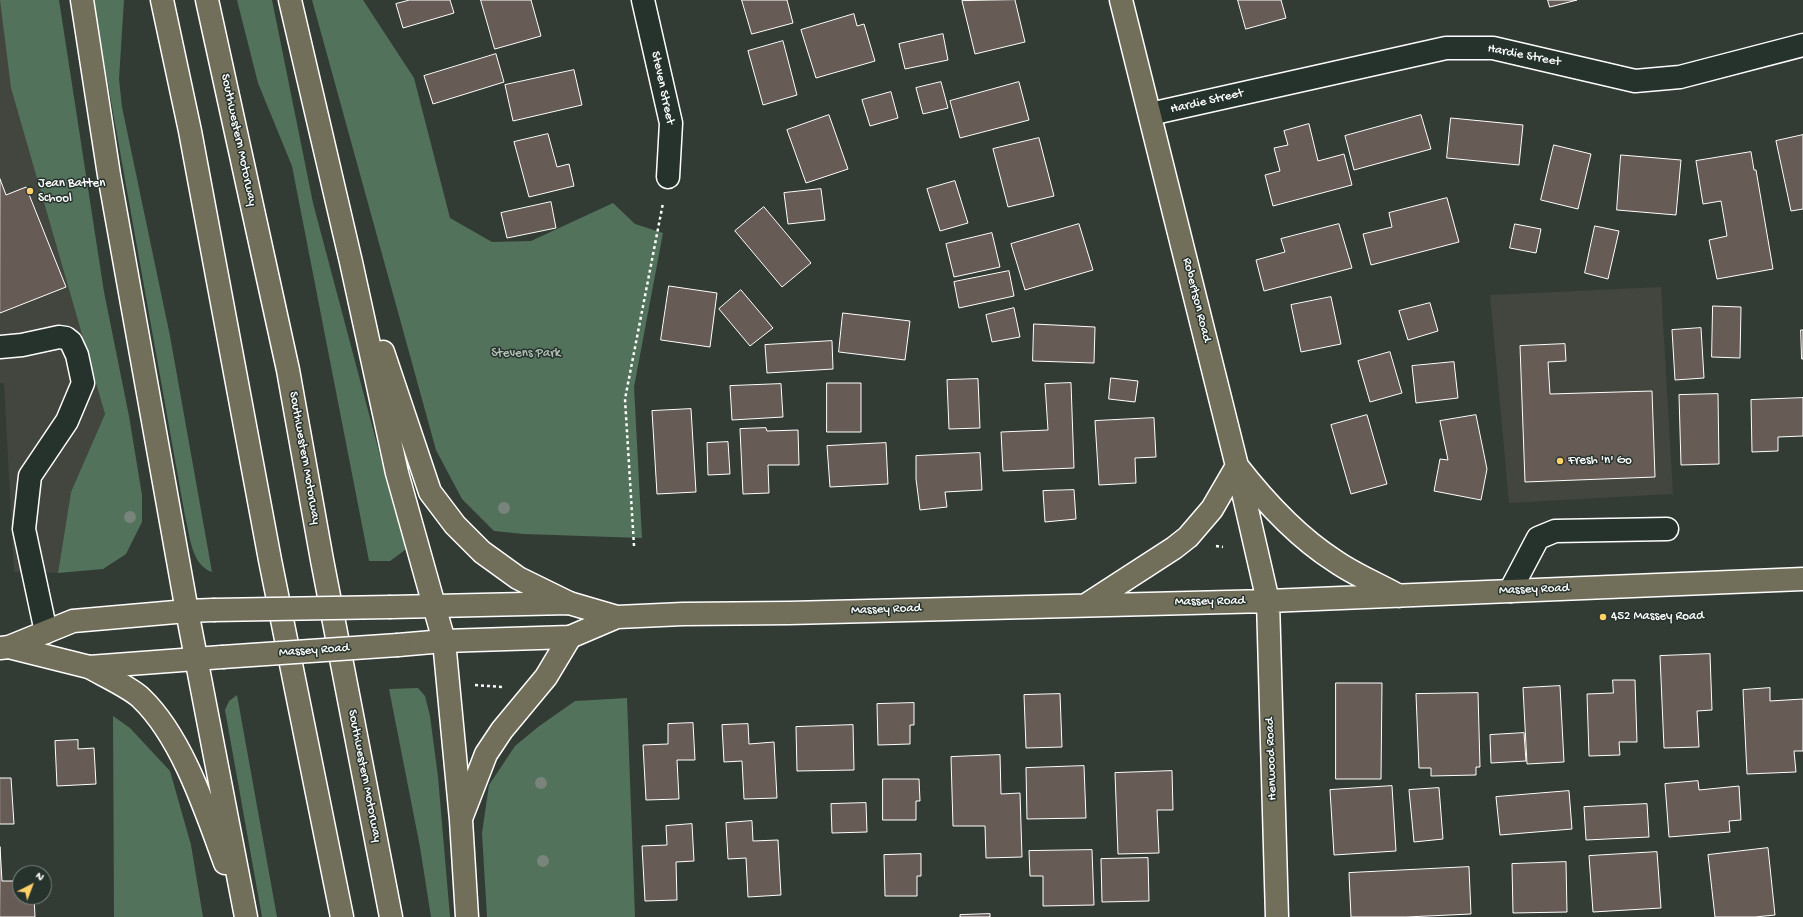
<!DOCTYPE html>
<style>
body{margin:0}
#map{position:relative;width:1803px;height:917px;overflow:hidden;background:#333b35;font-family:"Gochi Hand",sans-serif}
canvas{display:block}
.north{position:absolute;left:12px;top:865px;width:40px;height:40px;box-sizing:border-box;background:#26332d;border:1px solid #7d8581;border-radius:50%;rotate:42deg;font-size:11px;font-weight:700;line-height:16px;text-align:center;color:#fff}
.north::after{content:'';display:block;margin:auto;width:14px;height:18px;background:#ffd166;clip-path:polygon(50% 0,100% 100%,50% 72%,0 100%)}
</style>
<div id="map">
<canvas width="1803" height="917"></canvas>
<div class="north">N</div>
</div>
<script>
const c = document.querySelector('canvas').getContext('2d');
c.lineJoin = 'round';
function fillPath(path, color) { c.fillStyle = color; c.fill(path, 'evenodd'); }
function trace(path, color, width, dash) { c.strokeStyle = color; c.lineWidth = width; c.lineCap = dash ? 'butt' : 'round'; c.setLineDash(dash || []); c.stroke(path); }
function label(font, color, halo, rows, align = 'center') {
  c.font = font + ' "Gochi Hand",sans-serif'; c.lineWidth = 3; c.setLineDash([]); c.textBaseline = 'middle'; c.strokeStyle = halo; c.fillStyle = color; for (const [text, x, y, turn = 0] of rows) {
    c.save(); c.translate(x, y); c.rotate((+turn || 0) * Math.PI / 180); c.textAlign = isNaN(turn) ? turn : align; if (halo) c.strokeText(text, 0, 0); c.fillText(text, 0, 0); c.restore();
  }
}
fillPath(new Path2D(`
 M0 0 105 414 71 492 58 573 14 572 4 383H0Z
 M1661 287 1673 494 1509 503 1490 295Z`), '#43453f');
fillPath(new Path2D(`
 M0 0H59L104 292 129 416 142 495V522L126 554 103 569 58 573 71 492 105 414 11 88Z
 M93 0H124L119 79 122 107 170 336 212 572C191 565 190 535 185 516Z
 M237 0H272L313 203 395 512 406 543 405 550 390 561H369L292 166 258 83Z
 M312 0H363L414 78 450 218 492 242 531 241 613 203 635 224 663 233 634 387 642 538 524 534 494 531 462 499 436 450Z
 M418 688 425 696 430 716 438 777 450 917H431L420 847 389 689Z
 M237 695 277 917H262L225 710 229 701Z
 M627 698 635 917H487L482 833 489 785 515 746 538 727 575 701Z
 M113 716 130 728 170 771 191 845 203 917H114Z`), '#53725c');
const building = new Path2D(`
 M410 0H450L454 13 403 28 396 4Z
 M481 0H531L541 36 495 49Z
 M742 0H787L793 23 752 34Z
 M1015 0 1025 42 975 54 962 1Z
 M1238 0H1281L1286 18 1246 29Z
 M1548 0H1577L1550 7Z
 M854 14 857 26 864 24 875 61 816 78 801 30Z
 M943 34 948 60 905 69 899 44Z
 M783 41 797 95 763 105 748 51Z
 M496 54 504 82 433 104 424 76Z
 M574 70 582 105 513 121 505 85Z
 M941 82 948 108 923 114 916 88Z
 M1019 82 1029 120 960 138 950 101Z
 M891 92 898 118 870 126 862 100Z
 M829 115 848 169 806 183 787 130Z
 M1421 115 1431 149 1354 170 1345 136Z
 M1451 118 1523 125 1519 165 1447 158Z
 M1309 124 1318 161 1344 154 1352 185 1273 206 1265 175 1280 171 1274 148 1288 145 1284 131Z
 M548 134 557 167 569 164 574 186 529 197 514 142Z
 M1803 135V209L1791 211 1776 141Z
 M1039 138 1054 196 1008 207 993 149Z
 M1554 145 1591 154 1578 209 1541 200Z
 M1751 152 1754 170H1756L1773 269 1717 279 1709 240 1727 236 1721 201 1703 204 1696 161Z
 M1621 155 1681 160 1676 215 1617 210Z
 M0 179 6 195 26 187 66 287 0 313Z
 M955 181 968 223 940 231 927 189Z
 M821 189 825 220 788 224 784 193Z
 M1447 198 1459 242 1371 265 1363 234 1392 227 1389 213Z
 M551 202 556 228 507 238 501 213Z
 M764 207 811 263 782 287 735 231Z
 M1079 224 1093 270 1025 290 1011 244Z
 M1339 224 1352 268 1264 291 1256 260 1285 252 1281 239Z
 M1515 224 1541 229 1536 253 1510 248Z
 M1595 226 1619 231 1608 279 1585 273Z
 M992 233 1000 267 954 277 946 244Z
 M1009 271 1014 296 959 308 954 282Z
 M669 286 717 293 710 347 661 340Z
 M741 290 773 328 750 346 719 309Z
 M1331 297 1341 344 1301 352 1291 305Z
 M1430 303 1438 331 1408 340 1399 311Z
 M1713 306 1741 307 1740 358 1712 357Z
 M1014 308 1020 337 992 342 986 315Z
 M843 313 910 321 905 360 839 352Z
 M1034 324 1095 327 1094 363 1033 361Z
 M1701 328 1704 378 1675 380 1672 330Z
 M1801 330H1803V359H1802Z
 M832 341 833 369 767 373 765 345Z
 M1565 344 1566 361 1548 362 1550 394 1652 391 1655 477 1525 482 1520 346Z
 M1390 352 1402 393 1370 402 1358 361Z
 M1454 362 1458 398 1416 403 1412 366Z
 M1111 378 1138 381 1135 402 1109 399Z
 M978 379 980 428 949 429 947 380Z
 M827 383H861V432H827Z
 M1071 383 1074 468 1003 471 1001 432 1048 430 1045 384Z
 M781 384 783 417 732 420 730 386Z
 M1718 394 1719 464 1681 465 1679 395Z
 M1803 398V436L1778 437V451L1752 452 1751 400Z
 M691 409 696 492 657 494 652 411Z
 M1367 415 1387 484 1351 494 1331 425Z
 M1476 415 1487 469 1481 500 1434 491 1440 459 1448 460 1440 421Z
 M1154 418 1156 457 1135 458 1136 483 1099 485 1095 421Z
 M766 428 767 431 798 430 799 465H768L769 493 743 494 740 429Z
 M728 442 730 474 708 475 707 443Z
 M886 443 888 484 830 487 827 446Z
 M980 453 982 490 945 492 947 507 920 510 916 479V456Z
 M1074 490 1076 519 1045 522 1043 491Z
 M1710 654 1712 710 1697 711 1699 747 1664 748 1660 656Z
 M1613 680H1635L1637 742H1619L1620 755 1589 756 1587 694 1613 693Z
 M1336 683H1382L1381 779H1336Z
 M1560 686 1564 762 1527 764 1523 688Z
 M1770 688V701L1803 699V751H1794L1796 772 1747 774 1743 690Z
 M1478 693 1480 767H1476V775L1431 776V768H1419L1416 694Z
 M1060 694 1062 747 1026 748 1024 695Z
 M914 703V725H910V744L878 745 877 704Z
 M693 723 695 760H677L679 799 646 800 643 745 668 744V724Z
 M748 724 749 744 774 742 777 798 744 799 742 761 724 762 722 725Z
 M853 725 854 770 797 771 796 727Z
 M1524 733 1526 761 1491 763 1490 735Z
 M78 740V749L94 748 96 784 57 786 55 741Z
 M1000 755 1001 794 1020 793 1022 857 986 858 985 826H953L951 757Z
 M1084 766 1086 818 1027 819 1026 768Z
 M1172 771 1173 810H1157L1159 853 1118 854 1115 773Z
 M0 778H11L14 824H0Z
 M883 779H919L920 801H916V820H883Z
 M1698 781 1699 790 1739 786 1741 820 1729 821 1730 832 1669 837 1665 784Z
 M1392 786 1396 851 1334 855 1330 790Z
 M1439 788 1443 839 1414 842 1409 790Z
 M1569 791 1572 829 1500 835 1496 797Z
 M866 803 867 832 832 833 831 804Z
 M1647 804 1649 837 1586 840 1584 807Z
 M752 821 753 841 778 840 781 895 748 897 746 858 728 859 726 823Z
 M692 824 694 861 676 862 677 900 645 901 642 846 667 845 666 826Z
 M0 847 2 881H20V897H34L35 917H0Z
 M1768 848 1775 915 1755 917H1715L1708 855Z
 M1092 850 1094 905 1043 906V876H1030L1029 851Z
 M1657 852 1661 908 1593 912 1589 856Z
 M921 854V876H917V896H885L884 855Z
 M1148 858 1149 901 1102 902 1101 859Z
 M1566 862 1567 912 1513 913 1512 864Z
 M1469 867 1471 914 1406 917H1351L1349 873Z
 M990 914V917H960V915Z`);
fillPath(building, '#675b56');
trace(building, '#fff', 1);
const minor = new Path2D(`
 M643 0 671 123 668 177
 M1150 114 1446 48H1493L1635 81 1680 77 1803 45
 M0 347 22 345 59 337 66 338 71 342 77 355 83 383 67 421 30 476 24 529 46 632
 M1510 591 1538 538 1555 531 1667 529`);
const major = new Path2D(`
 M1121 0 1237 466 1268 601 1277 917
 M1086 605 1174 548 1188 537 1212 509 1237 466C1265 502 1296 536 1335 561 1355 575 1378 584 1399 596
 M391 607 569 603 617 617 683 614 789 613 1268 601 1803 579
 M398 645 444 641 570 637 617 617
 M9 647 89 667 222 657
 M0 648 9 647 73 621 187 611 213 610`);
const highway = new Path2D(`
 M82 0 109 175 187 611 246 917
 M162 0 190 131 270 560 342 917
 M207 0 288 370 322 560 391 917
 M290 0 351 262 397 473 444 641 461 820 467 917
 M383 352 430 492 455 525 482 552 518 578 569 603
 M89 667C103 675 131 688 141 698 182 737 206 811 225 863
 M462 816 486 754 502 730 546 677 570 637`);
trace(minor, '#fff', 25);
trace(major, '#fff', 25);
trace(highway, '#fff', 25);
trace(new Path2D(`
 M634 546 625 399 663 203
 M1216 546 1223 547
 M475 685 502 687`), '#fff', 2.5, [3, 3]);
trace(minor, '#26332d', 22);
trace(major, '#716e59', 22);
trace(highway, '#716e59', 22);
const majorBridge = new Path2D(`
 M213 610 391 607
 M222 657 398 645`);
trace(majorBridge, '#fff', 25, []);
trace(majorBridge, '#716e59', 22);
c.fillStyle = '#79847c';
for (const [x, y] of [
 [504,508],
 [130,517],
 [541,783],
 [543,861]
]) { c.beginPath(); c.arc(x, y, 6, 0, 2 * Math.PI); c.fill(); }
for (const [x, y, r, color] of [
 [30,191,4,"#ffd166"],
 [1560,461,4,"#ffd166"],
 [1603,617,4,"#ffd166"]
]) { const dot = new Path2D(); dot.arc(x, y, r, 0, 2 * Math.PI); c.fillStyle = color; c.fill(dot); trace(dot, '#26332d', 1.5); }
label('13px', '#fff', '#26332d', [
 ["Hardie Street",1524,56,11],
 ["Steven Street",662,88,78],
 ["Hardie Street",1207,102,-13],
 ["Southwestern Motorway",238,140,78],
 ["Robertson Road",1196,300,76],
 ["Southwestern Motorway",304,458,80],
 ["Massey Road",1534,590,-2],
 ["Massey Road",1210,602,-1],
 ["Massey Road",886,610,-2],
 ["Massey Road",314,651,-4],
 ["Henwood Road",1272,759,-92],
 ["Southwestern Motorway",364,776,79]
]);
label('13px', '#fff', '#26332d', [
 ["Jean Batten",38,184],
 ["School",38,199],
 ["Fresh 'n' Go",1568,461],
 ["452 Massey Road",1611,617]
], 'left');
label('13px', '#b2c0b6', '#26332d', [
 ["Stevens Park",526,354]
]);
</script>
